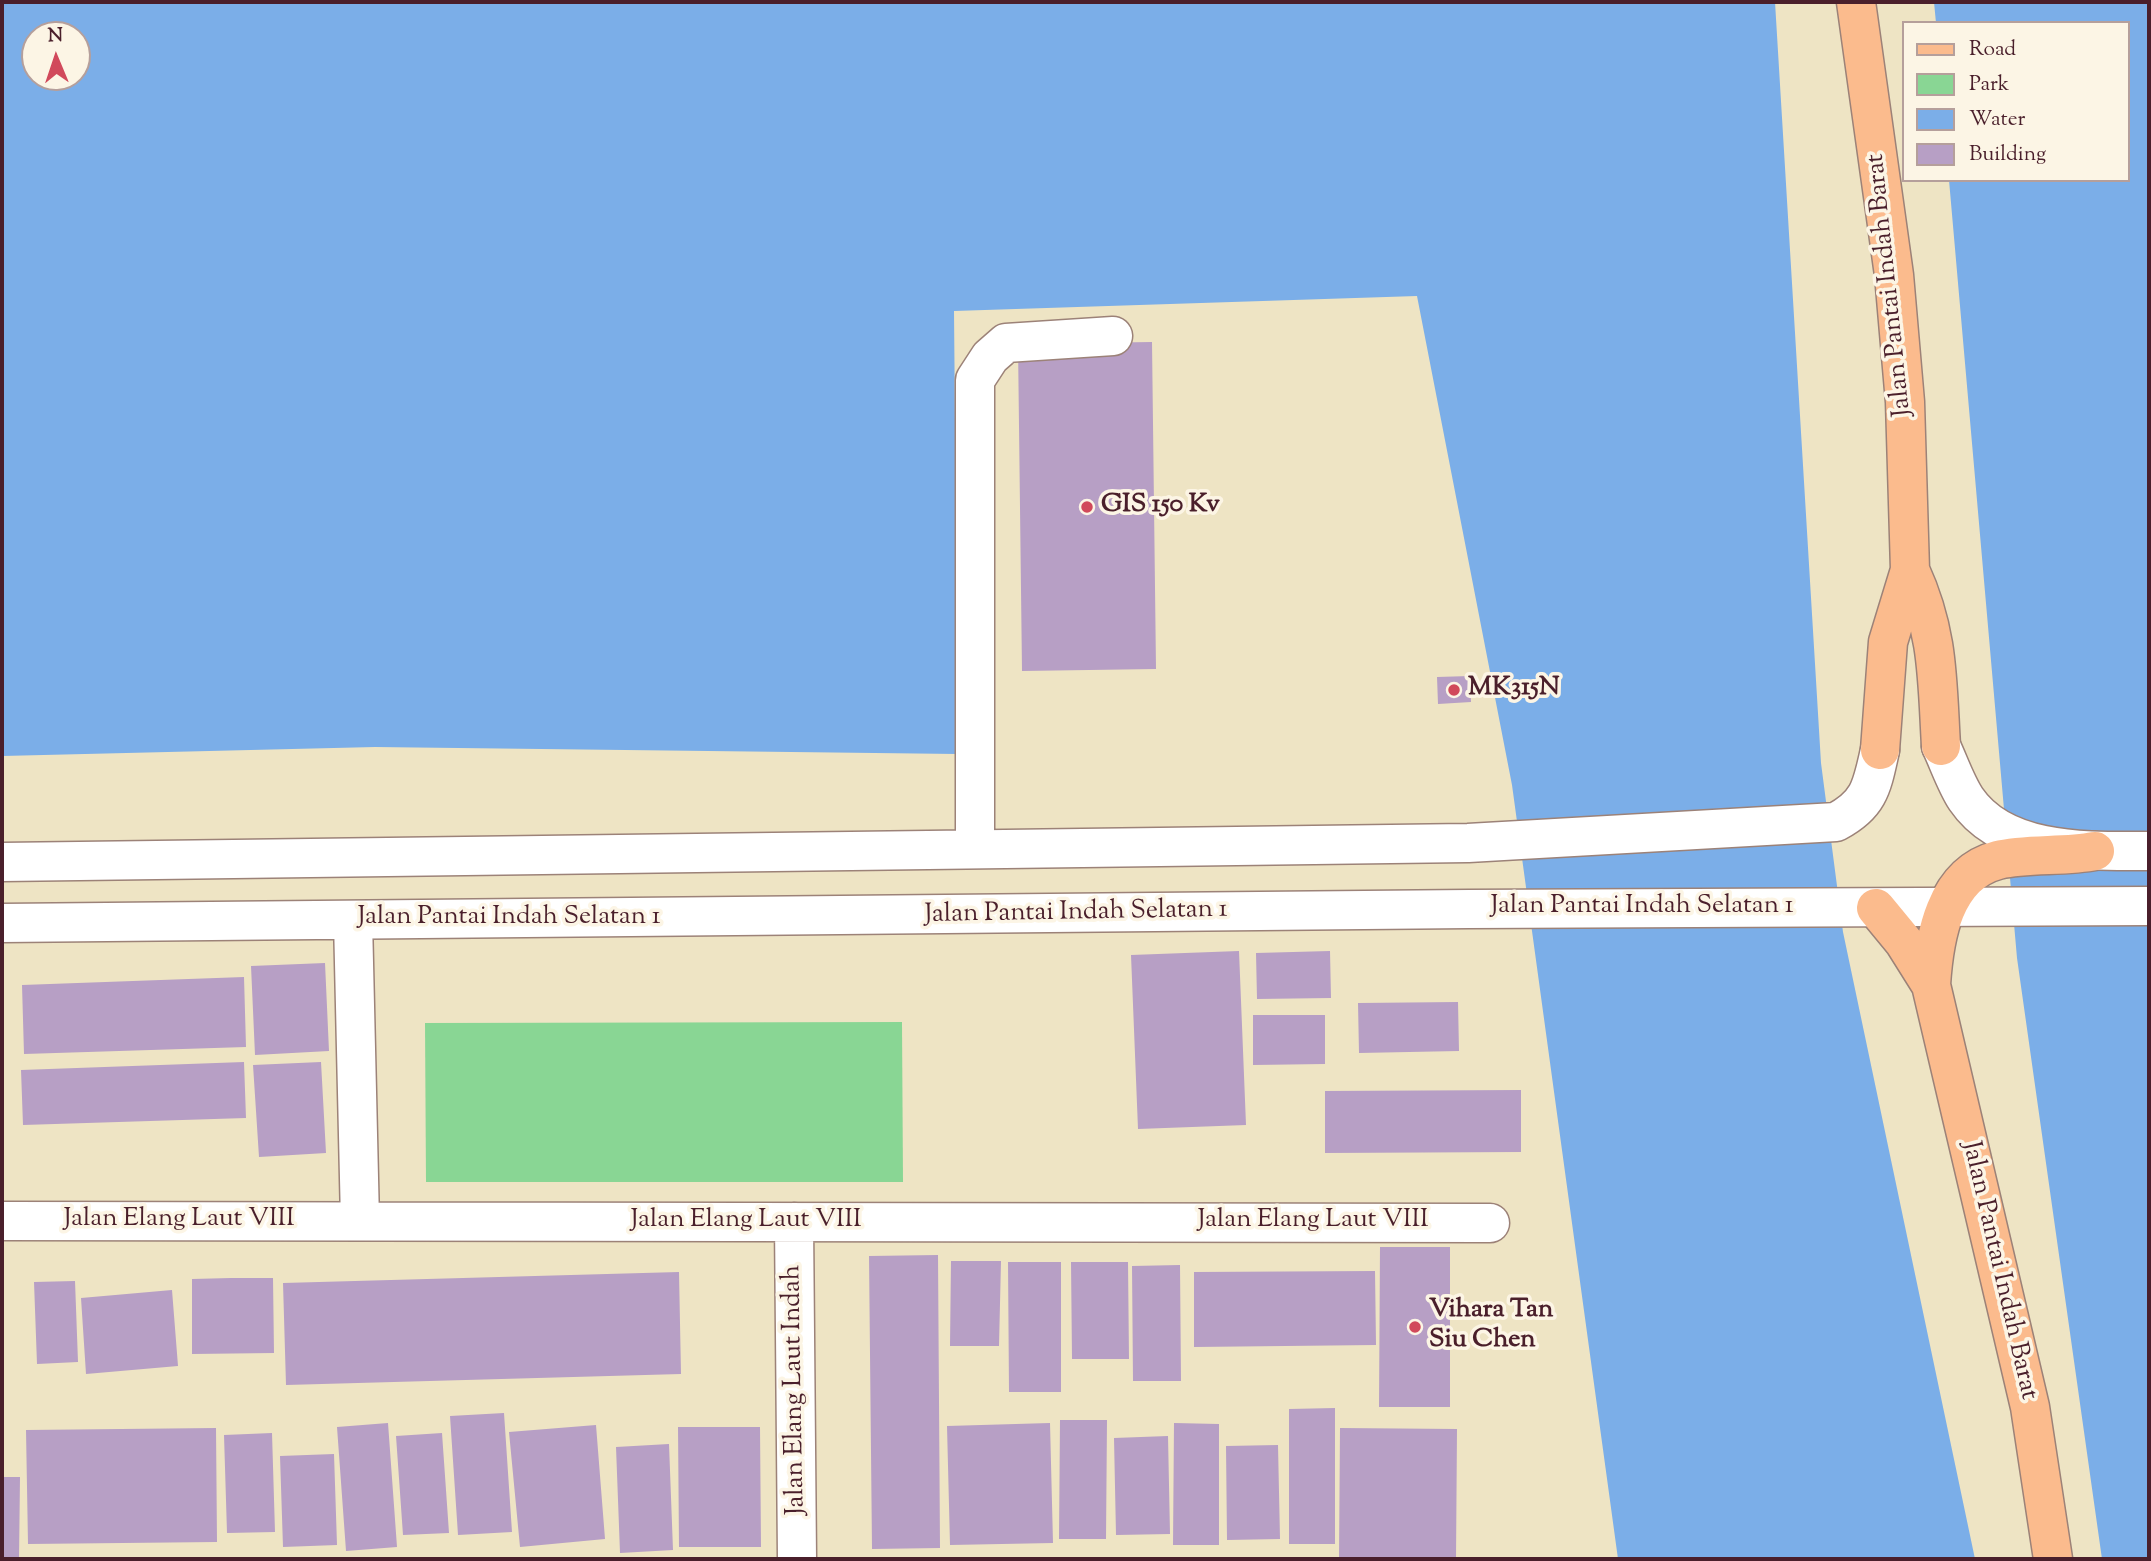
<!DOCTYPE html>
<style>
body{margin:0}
#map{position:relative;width:2151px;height:1561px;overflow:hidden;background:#eee4c4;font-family:"Sorts Mill Goudy",serif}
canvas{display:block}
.frame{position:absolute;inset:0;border:4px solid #4a1f2b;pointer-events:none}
.legend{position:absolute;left:1902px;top:21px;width:228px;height:161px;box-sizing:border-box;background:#fcf5e5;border:2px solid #b59f9b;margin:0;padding:9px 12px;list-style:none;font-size:21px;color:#4a1f2b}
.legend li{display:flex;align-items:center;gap:14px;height:35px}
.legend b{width:35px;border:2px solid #b59f9b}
.north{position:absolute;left:21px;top:21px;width:70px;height:70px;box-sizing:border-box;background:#fcf5e5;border:2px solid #b59f9b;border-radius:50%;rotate:358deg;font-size:19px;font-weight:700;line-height:28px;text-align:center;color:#4a1f2b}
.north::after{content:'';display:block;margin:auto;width:24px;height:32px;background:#d1495b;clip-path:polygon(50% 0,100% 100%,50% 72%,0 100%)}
</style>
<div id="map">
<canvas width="2151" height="1561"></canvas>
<div class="frame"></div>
<ul class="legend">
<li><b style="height:9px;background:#fbbb8d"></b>Road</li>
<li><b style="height:19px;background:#89d694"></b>Park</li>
<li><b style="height:19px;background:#7baee8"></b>Water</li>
<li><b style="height:19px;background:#b79fc5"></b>Building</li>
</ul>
<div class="north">N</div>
</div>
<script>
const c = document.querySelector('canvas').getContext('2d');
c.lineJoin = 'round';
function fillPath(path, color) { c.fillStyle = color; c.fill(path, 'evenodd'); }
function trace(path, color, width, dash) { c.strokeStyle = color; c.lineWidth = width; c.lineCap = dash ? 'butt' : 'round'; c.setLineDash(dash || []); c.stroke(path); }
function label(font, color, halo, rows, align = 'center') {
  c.font = font + ' "Sorts Mill Goudy",serif'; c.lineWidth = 7; c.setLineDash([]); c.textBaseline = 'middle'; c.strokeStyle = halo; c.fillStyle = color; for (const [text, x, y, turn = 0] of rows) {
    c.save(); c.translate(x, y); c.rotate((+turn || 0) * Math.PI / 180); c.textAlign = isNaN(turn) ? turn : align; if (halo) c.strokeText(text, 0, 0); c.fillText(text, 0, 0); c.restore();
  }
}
fillPath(new Path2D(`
 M902 1022 903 1182H426L425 1023Z`), '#89d694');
fillPath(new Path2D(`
 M2 2H1775L1821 763 1843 932 1975 1559H1618L1512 785 1417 296 954 311 958 754 375 747 2 756ZM35 35H77V77H35Z
 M1934 2H2149V1559H2102L2017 958 1949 180H2128V23H1936Z`), '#7baee8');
fillPath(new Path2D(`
 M1152 342 1156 669 1022 671 1018 344Z
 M1470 676 1471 702 1438 704 1437 677Z
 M1239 951 1246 1125 1138 1129 1131 955Z
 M1330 951 1331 998 1257 999 1256 953Z
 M325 963 329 1051 255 1055 251 966Z
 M244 977 246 1047 24 1054 22 985Z
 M1458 1002 1459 1051 1359 1053 1358 1003Z
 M1253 1015H1325V1064L1253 1065Z
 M244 1062 246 1118 23 1125 21 1070Z
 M321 1062 326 1153 259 1157 253 1065Z
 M1521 1090V1152L1325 1153V1091Z
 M1380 1247H1450V1407H1379Z
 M938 1255 940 1548 872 1549 869 1256Z
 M951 1261H1001L999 1346H950Z
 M1008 1262H1061V1392H1009Z
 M1071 1262H1128L1129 1359H1072Z
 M1180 1265 1181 1381H1133L1132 1266Z
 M1375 1271 1376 1345 1194 1347V1272Z
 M679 1272 681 1374 286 1385 283 1283Z
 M231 1278H273L274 1353 192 1354V1279Z
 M75 1281 78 1362 37 1364 34 1282Z
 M172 1290 178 1366 86 1374 81 1298Z
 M1335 1408V1544H1289V1409Z
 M504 1413 512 1532 458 1535 450 1416Z
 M1060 1420H1107L1106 1539H1059Z
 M388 1423 397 1547 346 1551 337 1427Z
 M1050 1423 1053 1543 950 1545 947 1426Z
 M1174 1423 1219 1424V1545H1173Z
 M596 1425 605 1539 520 1547 509 1432Z
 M678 1427H760L761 1547H679Z
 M216 1428 217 1542 28 1544 26 1430Z
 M1340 1428 1457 1429 1456 1559H1339Z
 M272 1433 275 1532 227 1533 224 1435Z
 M442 1433 449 1533 403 1535 396 1436Z
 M1168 1436 1170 1534 1116 1535 1114 1438Z
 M669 1444 673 1550 620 1553 616 1447Z
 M1278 1445 1280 1539 1227 1540 1226 1446Z
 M334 1454 337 1545 283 1547 280 1456Z
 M2 1477H20L19 1559H2Z`), '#b79fc5');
const minor = new Path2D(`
 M1941 746C1949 763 1956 784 1966 799 2004 855 2089 851 2149 851
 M975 848V380L990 357 1006 343 1113 336
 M2 862 1468 843 1836 822C1870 804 1872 786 1880 750
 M353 920 360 1221
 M2 923 1469 909 2149 906
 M2 1221 1490 1223
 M794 1222 797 1559`);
const major = new Path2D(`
 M1856 2 1894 275 1905 402 1910 570 1888 642 1880 750
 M1910 570C1939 633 1937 679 1941 746
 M1876 908 1904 942 1931 985
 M2053 1559 2030 1407 1931 985C1934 938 1944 874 1998 860 2026 853 2065 857 2095 851`);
trace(minor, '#9c8278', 41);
trace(major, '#9c8278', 41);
trace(minor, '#fff', 38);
trace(major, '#fbbb8d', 38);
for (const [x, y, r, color] of [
 [1087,507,7,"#d1495b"],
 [1454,690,7,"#d1495b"],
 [1415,1327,7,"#d1495b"]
]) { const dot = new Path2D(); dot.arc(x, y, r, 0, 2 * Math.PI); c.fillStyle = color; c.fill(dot); trace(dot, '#fcf5e5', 2.5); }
label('26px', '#4a1f2b', '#fcf5e5', [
 ["Jalan Pantai Indah Barat",1891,285,-96],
 ["Jalan Pantai Indah Selatan 1",1642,908],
 ["Jalan Pantai Indah Selatan 1",1076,914,-1],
 ["Jalan Pantai Indah Selatan 1",509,919],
 ["Jalan Elang Laut VIII",179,1221],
 ["Jalan Elang Laut VIII",746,1222],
 ["Jalan Elang Laut VIII",1313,1222],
 ["Jalan Pantai Indah Barat",1998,1271,77],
 ["Jalan Elang Laut Indah",796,1390,-91]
]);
label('bold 26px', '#4a1f2b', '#fcf5e5', [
 ["GIS 150 Kv",1101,507],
 ["MK315N",1468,690],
 ["Vihara Tan",1429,1312],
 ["Siu Chen",1429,1342]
], 'left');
</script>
